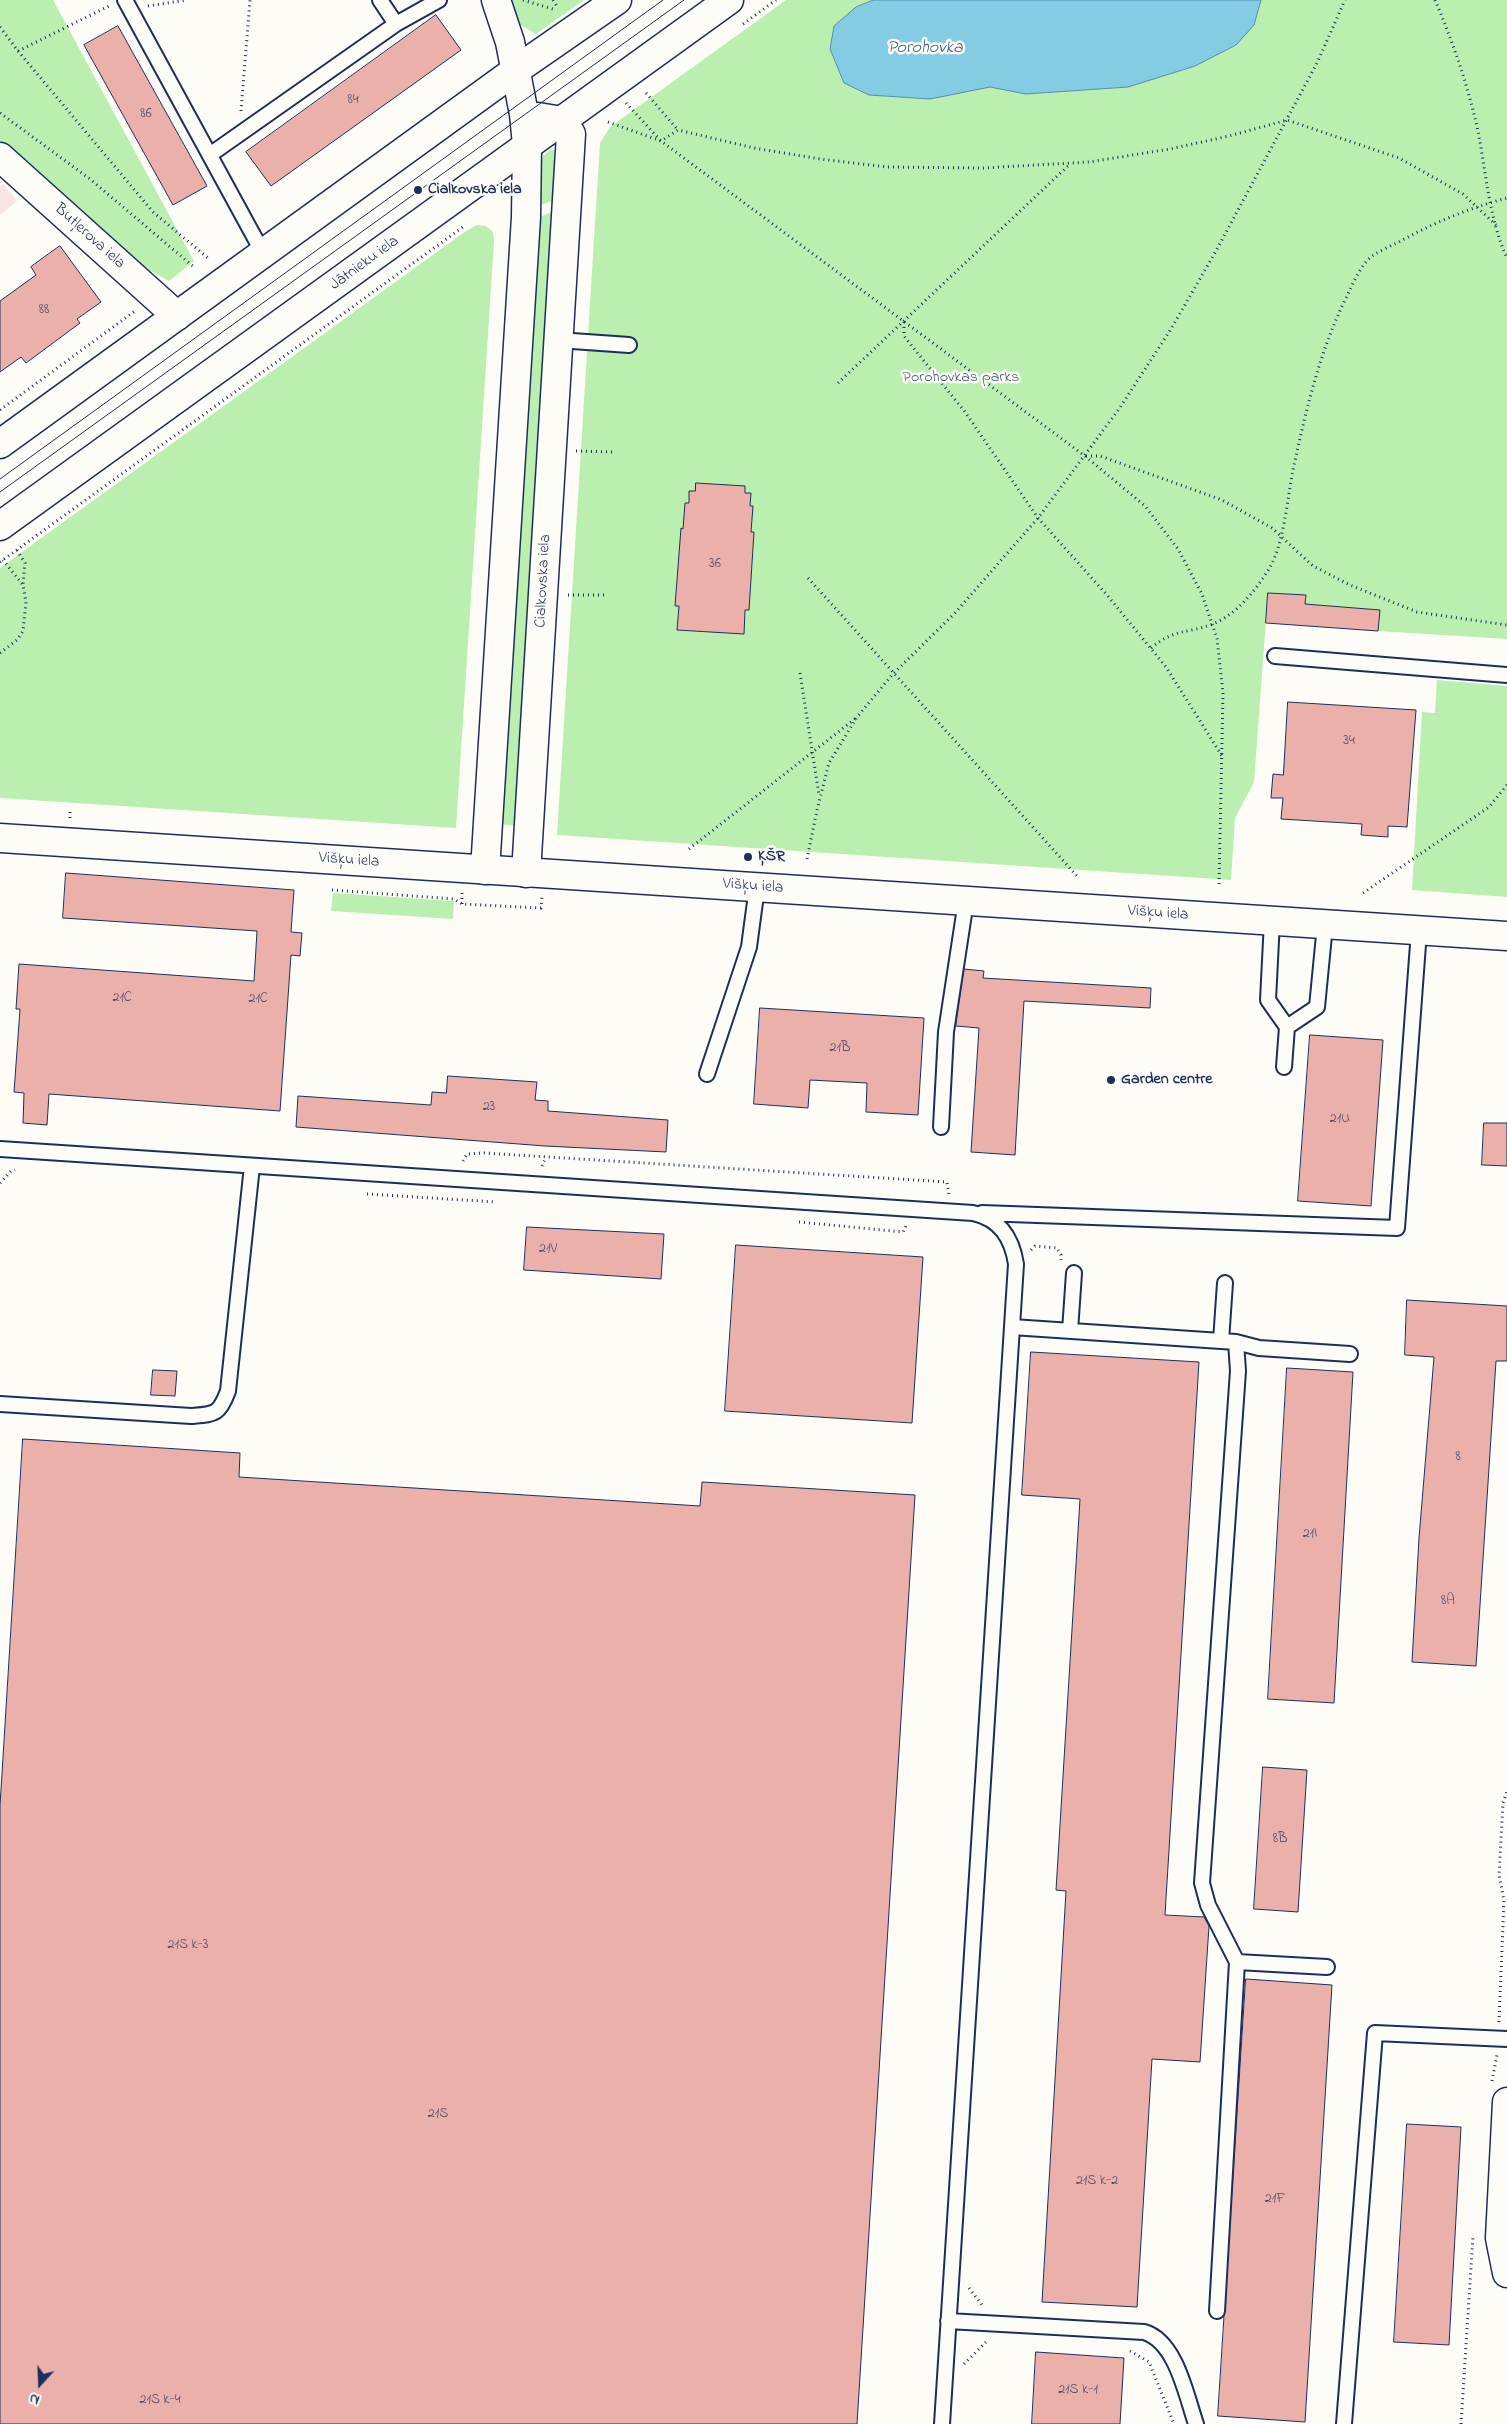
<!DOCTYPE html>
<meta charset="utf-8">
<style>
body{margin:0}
#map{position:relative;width:1507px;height:2424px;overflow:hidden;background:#fdfcf7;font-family:"Indie Flower",sans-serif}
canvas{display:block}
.north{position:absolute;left:15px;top:2359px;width:50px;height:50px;-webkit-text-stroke:4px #fdfcf7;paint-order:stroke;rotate:200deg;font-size:14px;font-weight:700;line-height:20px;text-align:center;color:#1b2f5e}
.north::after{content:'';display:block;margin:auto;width:18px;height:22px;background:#1b2f5e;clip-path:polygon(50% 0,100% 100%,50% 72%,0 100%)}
</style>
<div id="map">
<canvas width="1507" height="2424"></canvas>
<div class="north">N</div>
</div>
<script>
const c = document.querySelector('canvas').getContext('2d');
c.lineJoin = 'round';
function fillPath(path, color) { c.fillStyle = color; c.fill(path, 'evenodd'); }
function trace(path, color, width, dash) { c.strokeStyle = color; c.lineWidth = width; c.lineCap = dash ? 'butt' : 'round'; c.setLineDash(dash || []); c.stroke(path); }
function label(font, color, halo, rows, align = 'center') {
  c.font = font + ' "Indie Flower",sans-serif'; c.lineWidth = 5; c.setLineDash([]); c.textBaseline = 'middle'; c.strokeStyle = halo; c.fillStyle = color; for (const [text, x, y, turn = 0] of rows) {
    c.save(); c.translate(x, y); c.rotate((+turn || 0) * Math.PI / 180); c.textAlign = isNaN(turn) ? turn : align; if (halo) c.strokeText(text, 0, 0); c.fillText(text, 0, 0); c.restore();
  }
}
fillPath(new Path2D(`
 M3 184 17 201 0 215V186Z`), '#f8e5e0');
fillPath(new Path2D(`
 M0 0H53L194 261 169 281 140 265 0 141Z
 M505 0H584L536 34 512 20Z
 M786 0H1507V639L1378 631 1379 610 1305 604V595L1268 593 1254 782 1235 818 1231 880 557 835 600 143 610 127Z
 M551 149 557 151 558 199 538 206 541 160 543 156Z
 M557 210 518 826 498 824 537 218Z
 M477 225 486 226 493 232 494 241 456 828 0 798V568L466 231Z
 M1437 680 1507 686V897L1412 890 1422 712 1435 713Z
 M333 893 454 901 453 919 331 911Z`), '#baefb0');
const water = new Path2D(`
 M874 0H1261L1254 25 1236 45 1195 66 1128 87 1026 94 990 87 930 99 869 95 844 83 830 49 834 26 856 7Z`);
fillPath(water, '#83cce4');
trace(water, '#598dae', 1);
const building = new Path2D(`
 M436 15 461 50 271 186 246 152Z
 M118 26 207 186 173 205 84 45Z
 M60 246 101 302 77 319 80 323 26 363 21 357 0 372V301L36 275 31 267Z
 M696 483 745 486V493H751L750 506H753L751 532H754L749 610H745L744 634 677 630 679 606H675L681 528 683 529 685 503H689V491H695Z
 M1268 593 1306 595 1305 604 1380 610 1378 631 1266 623Z
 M1288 702 1416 710 1407 827 1388 826V837L1361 835 1362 824 1281 819 1283 798H1271L1273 774 1283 775Z
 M66 873 294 890 291 932 302 933 300 956 291 955 280 1111 49 1094 47 1125 23 1123 24 1093 14 1092 20 1009H16L19 964 254 981 257 931 63 918Z
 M964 969 984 971 983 978 1151 988 1150 1008 1024 1001 1015 1155 971 1152 979 1028 956 1026Z
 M760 1008 924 1018 918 1115 866 1112 867 1083 810 1080 808 1108 754 1104Z
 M1310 1035 1383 1040 1371 1206 1298 1201Z
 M448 1076 537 1082 535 1100 548 1101V1111L668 1120 666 1152 545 1146 296 1127 298 1096 431 1105 432 1092 446 1093Z
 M1484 1123H1507V1166L1482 1165Z
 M527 1227 664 1234 661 1279 524 1270Z
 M736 1245 923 1257 912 1423 725 1411Z
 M1407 1300 1507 1306V1361H1496L1476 1666 1412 1662 1419 1538 1434 1357 1405 1355Z
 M1031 1352 1199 1362 1165 1915 1204 1917 1209 1926 1200 2062 1152 2059 1137 2307 1042 2302 1066 1891 1056 1890 1080 1499 1022 1495Z
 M1287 1368 1353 1372 1334 1703 1268 1699Z
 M153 1370 177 1371 175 1396 151 1395Z
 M23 1439 240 1453 239 1477 700 1506 702 1482 915 1495 857 2424H0V1806Z
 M1263 1767 1307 1770 1298 1912 1254 1909Z
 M1246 1979 1332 1985 1305 2422 1218 2416Z
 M1407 2124 1461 2127 1449 2345 1394 2342Z
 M1036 2352 1124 2358 1120 2424H1032Z`);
fillPath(building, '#ebb0aa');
trace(building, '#1b2f5e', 1);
const service = new Path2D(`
 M125 0 263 253
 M380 0 396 24
 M211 154 396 24 439 0
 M558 340 629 345
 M1275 656 1507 675
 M1272 921 1268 1000 1287 1027 1284 1067
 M1287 1027 1317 1007 1325 925
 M707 1074 749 947 757 887
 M941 1127 946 1032 966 901
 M0 1149 973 1213C1000 1219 1012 1238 1016 1264L942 2424
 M982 1213 1397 1228 1419 931
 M1012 1327 1236 1342 1259 1348 1350 1354
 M1070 1331 1074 1273
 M1221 1341 1225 1283
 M0 1404 191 1416C215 1414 219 1415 228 1391L252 1166
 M1237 1962 1327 1967
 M1217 2311 1237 1962 1208 1905 1202 1883 1238 1371 1236 1342
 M948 2321 1144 2332C1176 2341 1186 2395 1196 2424
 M1344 2424 1375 2033 1507 2039`);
const minor = new Path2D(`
 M0 157 177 316
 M485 870 526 217 527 145 524 114 510 42 496 0
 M526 873 571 134 562 121 538 117
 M1507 2102 1500 2238 1507 2273`);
const tertiary = new Path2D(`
 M0 444 516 70 617 0
 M0 526 729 0
 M0 838 1507 936`);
trace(service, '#1b2f5e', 18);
trace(minor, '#1b2f5e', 31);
trace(tertiary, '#1b2f5e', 31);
trace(new Path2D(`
 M523 0 556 10
 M553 0 558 8
 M1435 0C1453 42 1468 86 1478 131 1486 172 1489 219 1507 258
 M148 6 187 0
 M743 24 776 0
 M0 27 18 51 153 212 208 258
 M18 51 109 6
 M646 93 678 130
 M626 103 661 141 1085 456 1145 506 1178 549 1202 594 1217 639 1223 693 1219 885
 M241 111 250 0
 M0 113 90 179 195 268
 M608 122 661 141 678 130 754 148 820 159 887 167 983 168 1089 162 1170 149 1229 136 1287 120 1399 158 1463 194 1497 226
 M904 322V336L965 412 1038 518 1107 595 1166 667 1222 756
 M838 383 1070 164
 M0 410 135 311
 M576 451 613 452
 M1086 456H1100L1222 500 1272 528 1313 566 1350 585 1417 612 1507 625
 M17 550 25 563 23 584
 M0 562 463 227 461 225
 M808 578 1077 876
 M568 595H604
 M1151 648C1175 628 1187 634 1213 624 1237 614 1255 591 1269 569 1284 544 1287 500 1293 470 1306 410 1320 349 1348 294 1354 281 1361 265 1372 256 1380 251 1390 246 1399 242 1433 223 1469 208 1507 198
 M0 653 17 640 23 631 26 602 23 585 3 560
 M800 673 819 795
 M70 818V809
 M689 849 856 718
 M807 859 817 810 829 763 857 717 893 674 955 613 1038 518 1119 409 1171 329 1216 251 1317 63 1345 0
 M332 890 454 899 462 904 541 908 542 897
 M1363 893 1489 807 1507 785
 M462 904V891
 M463 1161 467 1154 484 1153 947 1182 949 1195
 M542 1166 546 1157
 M0 1183 11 1171 15 1170
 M367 1194 496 1202
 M799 1222 903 1232 906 1226
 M1031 1250 1035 1246 1057 1248 1061 1255V1260
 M1499 2022 1504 1900 1499 1875 1503 1803 1507 1791
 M1492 2081 1497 2055
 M969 2288 982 2305
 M1130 2351 1149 2362 1174 2424
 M964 2364 986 2342
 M1461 2424 1473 2236`), '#1b2f5e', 3, [1, 4]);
trace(service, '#fdfcf7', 14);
trace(minor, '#fdfcf7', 28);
trace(tertiary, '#fdfcf7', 28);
trace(new Path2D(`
 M0 479 663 0
 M0 492 684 0`), '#1b2f5e', 1);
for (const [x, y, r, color] of [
 [418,190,5,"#1b2f5e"],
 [748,857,5,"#1b2f5e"],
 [1111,1080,5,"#1b2f5e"]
]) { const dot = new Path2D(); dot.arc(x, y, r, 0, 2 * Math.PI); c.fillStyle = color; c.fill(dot); trace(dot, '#fdfcf7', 2); }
label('14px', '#4f4f71', null, [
 ["84",353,101],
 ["86",146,115],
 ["88",44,311],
 ["36",715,565],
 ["34",1349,742],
 ["21C",122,999],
 ["21C",258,1000],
 ["21B",840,1049],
 ["23",489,1108],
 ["21U",1340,1120],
 ["21V",548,1250],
 ["8",1458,1458],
 ["21I",1310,1535],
 ["8A",1448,1602],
 ["8B",1280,1840],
 ["21S k-3",188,1946],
 ["21S",438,2115],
 ["21S k-2",1097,2182],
 ["21F",1275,2200],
 ["21S k-1",1078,2391],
 ["21S k-4",160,2401]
]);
label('bold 16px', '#1b2f5e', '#fdfcf7', [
 ["Cialkovska iela",428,190],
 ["ĶŠR",758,857],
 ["Garden centre",1121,1080]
], 'left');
label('16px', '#1b2f5e', '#fdfcf7', [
 ["Butļerova iela",89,237,42],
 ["Jātnieku iela",365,264,-36],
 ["Cialkovska iela",544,581,-87],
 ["Višķu iela",349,861,4],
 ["Višķu iela",753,887,4],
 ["Višķu iela",1158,914,4]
]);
label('16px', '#435f72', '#fdfcf7', [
 ["Porohovkas parks",961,378]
]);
label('italic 18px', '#3a5e86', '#fdfcf7', [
 ["Porohovka",925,49]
]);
</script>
